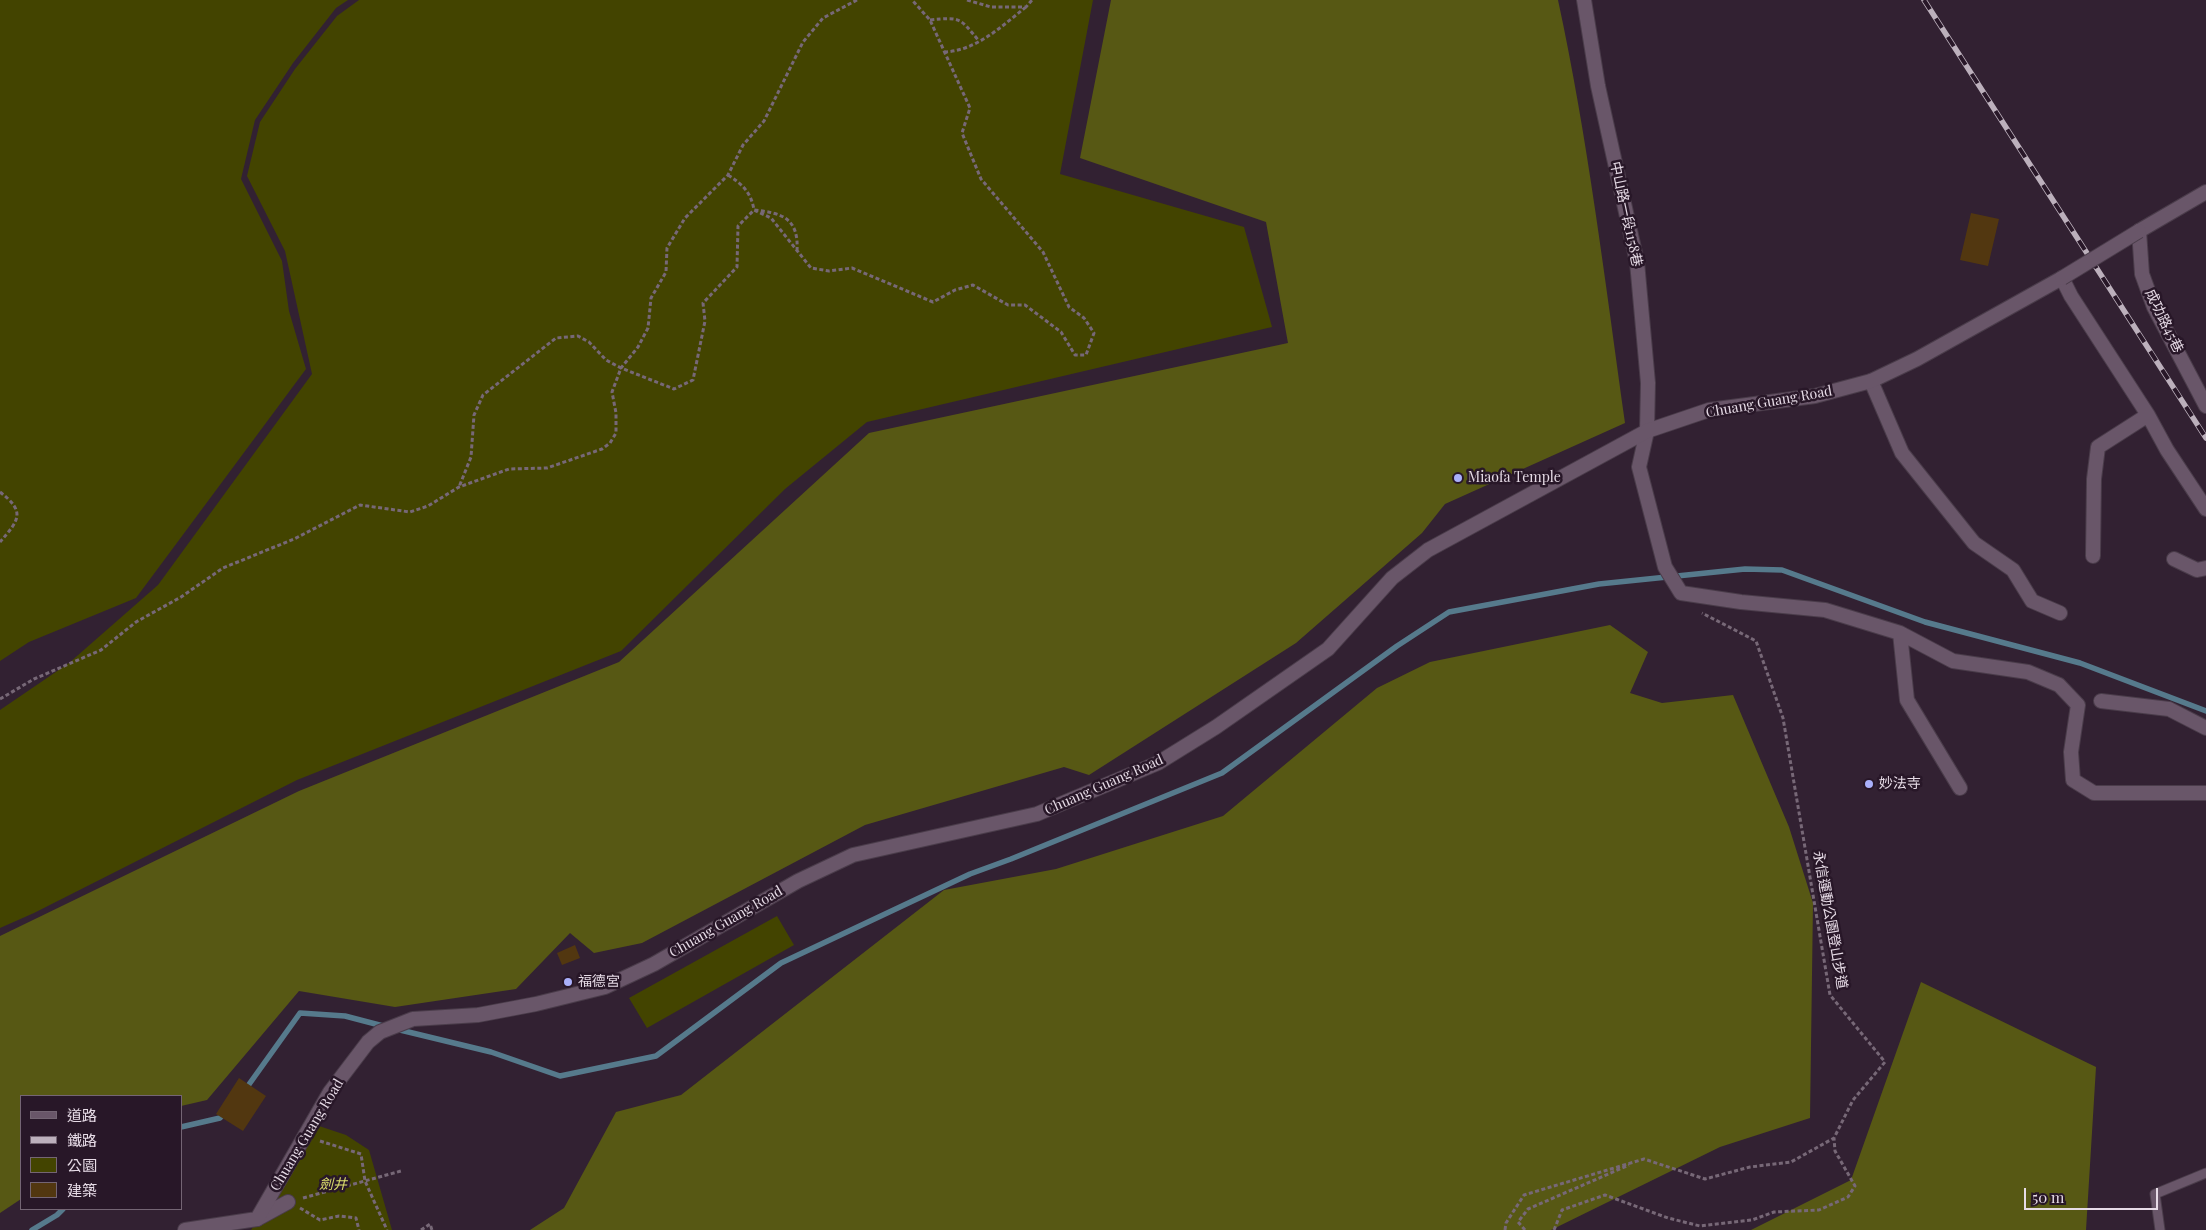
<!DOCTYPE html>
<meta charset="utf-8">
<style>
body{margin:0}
#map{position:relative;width:2206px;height:1230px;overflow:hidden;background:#322132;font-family:"Playfair Display","Noto Sans TC",serif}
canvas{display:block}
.legend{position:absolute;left:20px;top:1095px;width:162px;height:115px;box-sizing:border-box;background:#281728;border:1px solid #746574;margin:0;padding:6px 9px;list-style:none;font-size:15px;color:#e6dbe6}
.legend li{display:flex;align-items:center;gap:10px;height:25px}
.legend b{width:25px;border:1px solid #746574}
.scale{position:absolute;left:2024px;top:1188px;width:134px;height:22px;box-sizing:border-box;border:2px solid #e6dbe6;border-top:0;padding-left:6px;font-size:15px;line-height:18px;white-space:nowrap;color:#e6dbe6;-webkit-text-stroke:4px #281728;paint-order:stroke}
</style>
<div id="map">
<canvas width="2206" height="1230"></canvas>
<ul class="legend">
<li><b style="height:6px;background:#695669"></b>道路</li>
<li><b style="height:6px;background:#bcb0bc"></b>鐵路</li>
<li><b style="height:14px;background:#434400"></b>公園</li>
<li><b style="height:14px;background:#523710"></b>建築</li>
</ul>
<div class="scale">50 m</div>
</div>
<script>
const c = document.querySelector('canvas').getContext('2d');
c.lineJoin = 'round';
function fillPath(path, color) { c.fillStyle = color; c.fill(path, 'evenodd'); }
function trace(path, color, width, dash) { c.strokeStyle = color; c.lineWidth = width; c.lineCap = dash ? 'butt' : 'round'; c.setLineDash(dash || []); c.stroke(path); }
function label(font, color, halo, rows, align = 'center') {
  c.font = font + ' "Playfair Display","Noto Sans TC",serif'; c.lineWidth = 5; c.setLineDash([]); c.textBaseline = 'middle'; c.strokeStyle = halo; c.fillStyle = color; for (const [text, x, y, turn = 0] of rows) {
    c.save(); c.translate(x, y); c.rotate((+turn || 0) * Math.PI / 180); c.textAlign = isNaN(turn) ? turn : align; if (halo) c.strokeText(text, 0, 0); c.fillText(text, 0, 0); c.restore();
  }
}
fillPath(new Path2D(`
 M0 0H348L336 8 293 63 255 120 241 179 282 261 289 311 306 369 136 598 29 642 0 661Z
 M359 0H1093L1060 174 1244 227 1272 327 867 422 785 489 621 651 297 780 34 913 0 928V710L69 663 158 585 312 374 285 251 247 176 260 122 295 69 337 16Z
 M777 916 794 945 647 1028 629 998Z
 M319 1126 346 1135 369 1150 392 1230H251Z`), '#434400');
fillPath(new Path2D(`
 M1111 0H1558C1588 139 1605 281 1625 423L1445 504 1422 533 1296 643 1089 775 1064 767 865 825 642 943 594 953 570 933 516 989 395 1007 299 991 207 1100 181 1106V1096H21V1199L0 1213V936L299 791 619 662 869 433 1288 343 1266 222 1080 158Z
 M1610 625 1648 652 1630 693 1662 703 1733 695 1789 827 1813 903 1810 1118 1720 1147 1551 1230H530L564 1208 616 1112 681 1095 944 890 1056 869 1223 816 1377 688 1430 662Z
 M1921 982 2096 1067 2086 1230H1751L1851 1180Z`), '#575814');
trace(new Path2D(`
 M396 1029 491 1052 560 1076 656 1056 781 963 970 874 1011 859 1222 773 1397 646 1449 612 1599 584 1745 569 1782 570 1925 622 2080 663 2206 711
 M245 1090 300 1013 345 1016 387 1027
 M181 1127 220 1118 225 1112
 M32 1230 57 1215 63 1209`), '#567a8c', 5.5);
fillPath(new Path2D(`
 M1971 213 1999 219 1988 266 1960 260Z
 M575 945 580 958 562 965 557 953Z
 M239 1078 266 1096 243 1131 216 1114Z`), '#523710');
const service = new Path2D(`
 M2160 1230 2155 1194 2206 1173`);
const minor = new Path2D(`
 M1584 0 1598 86 1637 262 1648 383 1647 431 1639 467 1665 567 1681 593 1741 602 1825 610 1900 633 1953 661 2028 672 2059 685 2078 705 2071 752 2073 780 2094 793H2206
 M2139 231 2142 274 2154 307 2206 406
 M2062 278 2071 296 2148 415 2167 450 2206 509
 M1871 381 1902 453 1974 543 2013 570 2032 601 2060 613
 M2093 556 2094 479 2098 447 2148 415
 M2174 559 2197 570 2206 568
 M1900 633 1907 700 1960 788
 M2101 701 2169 709 2206 728
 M257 1219 288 1202`);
const tertiary = new Path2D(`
 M2139 231 2206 192
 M185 1230 257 1219 330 1092 368 1042 380 1032 413 1019 478 1015 536 1004 605 987 654 964 798 881 853 855 1037 814 1158 763 1216 727 1328 649 1392 578 1428 550 1647 431 1709 410 1815 396 1871 381 1917 359 2062 278`);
trace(service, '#4a3c4a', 11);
trace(minor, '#4a3c4a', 16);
trace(tertiary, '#4a3c4a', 16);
trace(new Path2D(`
 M857 0 823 18 803 42 764 121 743 145 728 175 685 218 667 248 666 272 651 298 648 328 638 347 621 368 674 389 693 380 705 321 703 303 737 267 738 226 754 210 771 218 811 268 829 271 852 268 933 302 955 290 973 285 1008 305H1025L1061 332 1075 355H1086L1094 333 1084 318 1069 307 1043 252 981 179 962 133 970 108 930 20 912 0
 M967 0 991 7H1026L1032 0
 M930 20C961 17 959 17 979 41
 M944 52C976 51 1002 26 1026 7
 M728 175C742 184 751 192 754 210 782 213 799 218 797 251
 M0 492C26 512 19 520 0 542
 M0 699 34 679 101 650 136 622 181 597 223 568 294 539 360 505 410 512 428 506 459 487 509 469 547 468 602 449 610 443 616 433V413L612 392 621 368 606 360 589 342 578 336 556 338 483 395 474 415 471 457 459 487
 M320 1141 361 1154 365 1181 387 1230
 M303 1198 401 1171
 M300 1208 320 1220 339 1216 356 1218 359 1230
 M421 1230 430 1224 432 1230
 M1505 1230 1506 1223 1524 1195 1644 1159 1705 1179 1750 1167 1791 1162 1834 1138 1853 1100 1885 1062 1830 995 1783 718 1756 641 1702 613
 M1525 1230 1518 1222 1528 1209 1629 1165
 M1554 1230 1562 1210 1605 1195 1668 1218 1700 1226 1752 1220 1774 1212 1819 1210 1848 1197 1855 1186 1835 1151 1834 1138`), '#776877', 3, [4, 2.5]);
trace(service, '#695669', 9);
trace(minor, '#695669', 14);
trace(tertiary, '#695669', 14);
const rail = new Path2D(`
 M1924 0 2206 438`);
trace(rail, '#bcb0bc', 5.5);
trace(rail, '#281728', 4, [11]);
const tertiaryBridge = new Path2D(`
 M2062 278 2139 231`);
trace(tertiaryBridge, '#4a3c4a', 16, []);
trace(tertiaryBridge, '#695669', 14);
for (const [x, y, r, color] of [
 [1458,478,5,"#aab0fb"],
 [1869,784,5,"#aab0fb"],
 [568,982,5,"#aab0fb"]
]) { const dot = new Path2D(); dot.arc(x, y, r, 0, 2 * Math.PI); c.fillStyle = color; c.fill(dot); trace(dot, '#281728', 2); }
label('14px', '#e6dbe6', '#281728', [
 ["中山路一段1158巷",1626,214,78],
 ["成功路45巷",2164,321,64],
 ["Chuang Guang Road",1769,402,-10],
 ["Chuang Guang Road",1104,785,-24],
 ["永信運動公園登山步道",1830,920,80],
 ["Chuang Guang Road",726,922,-30],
 ["Chuang Guang Road",307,1135,-59]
]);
label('14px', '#e6dbe6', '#281728', [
 ["Miaofa Temple",1468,478],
 ["妙法寺",1879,784],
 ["福德宮",578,982]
], 'left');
label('italic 14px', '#dcdf6c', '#281728', [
 ["劍井",333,1185]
]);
</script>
